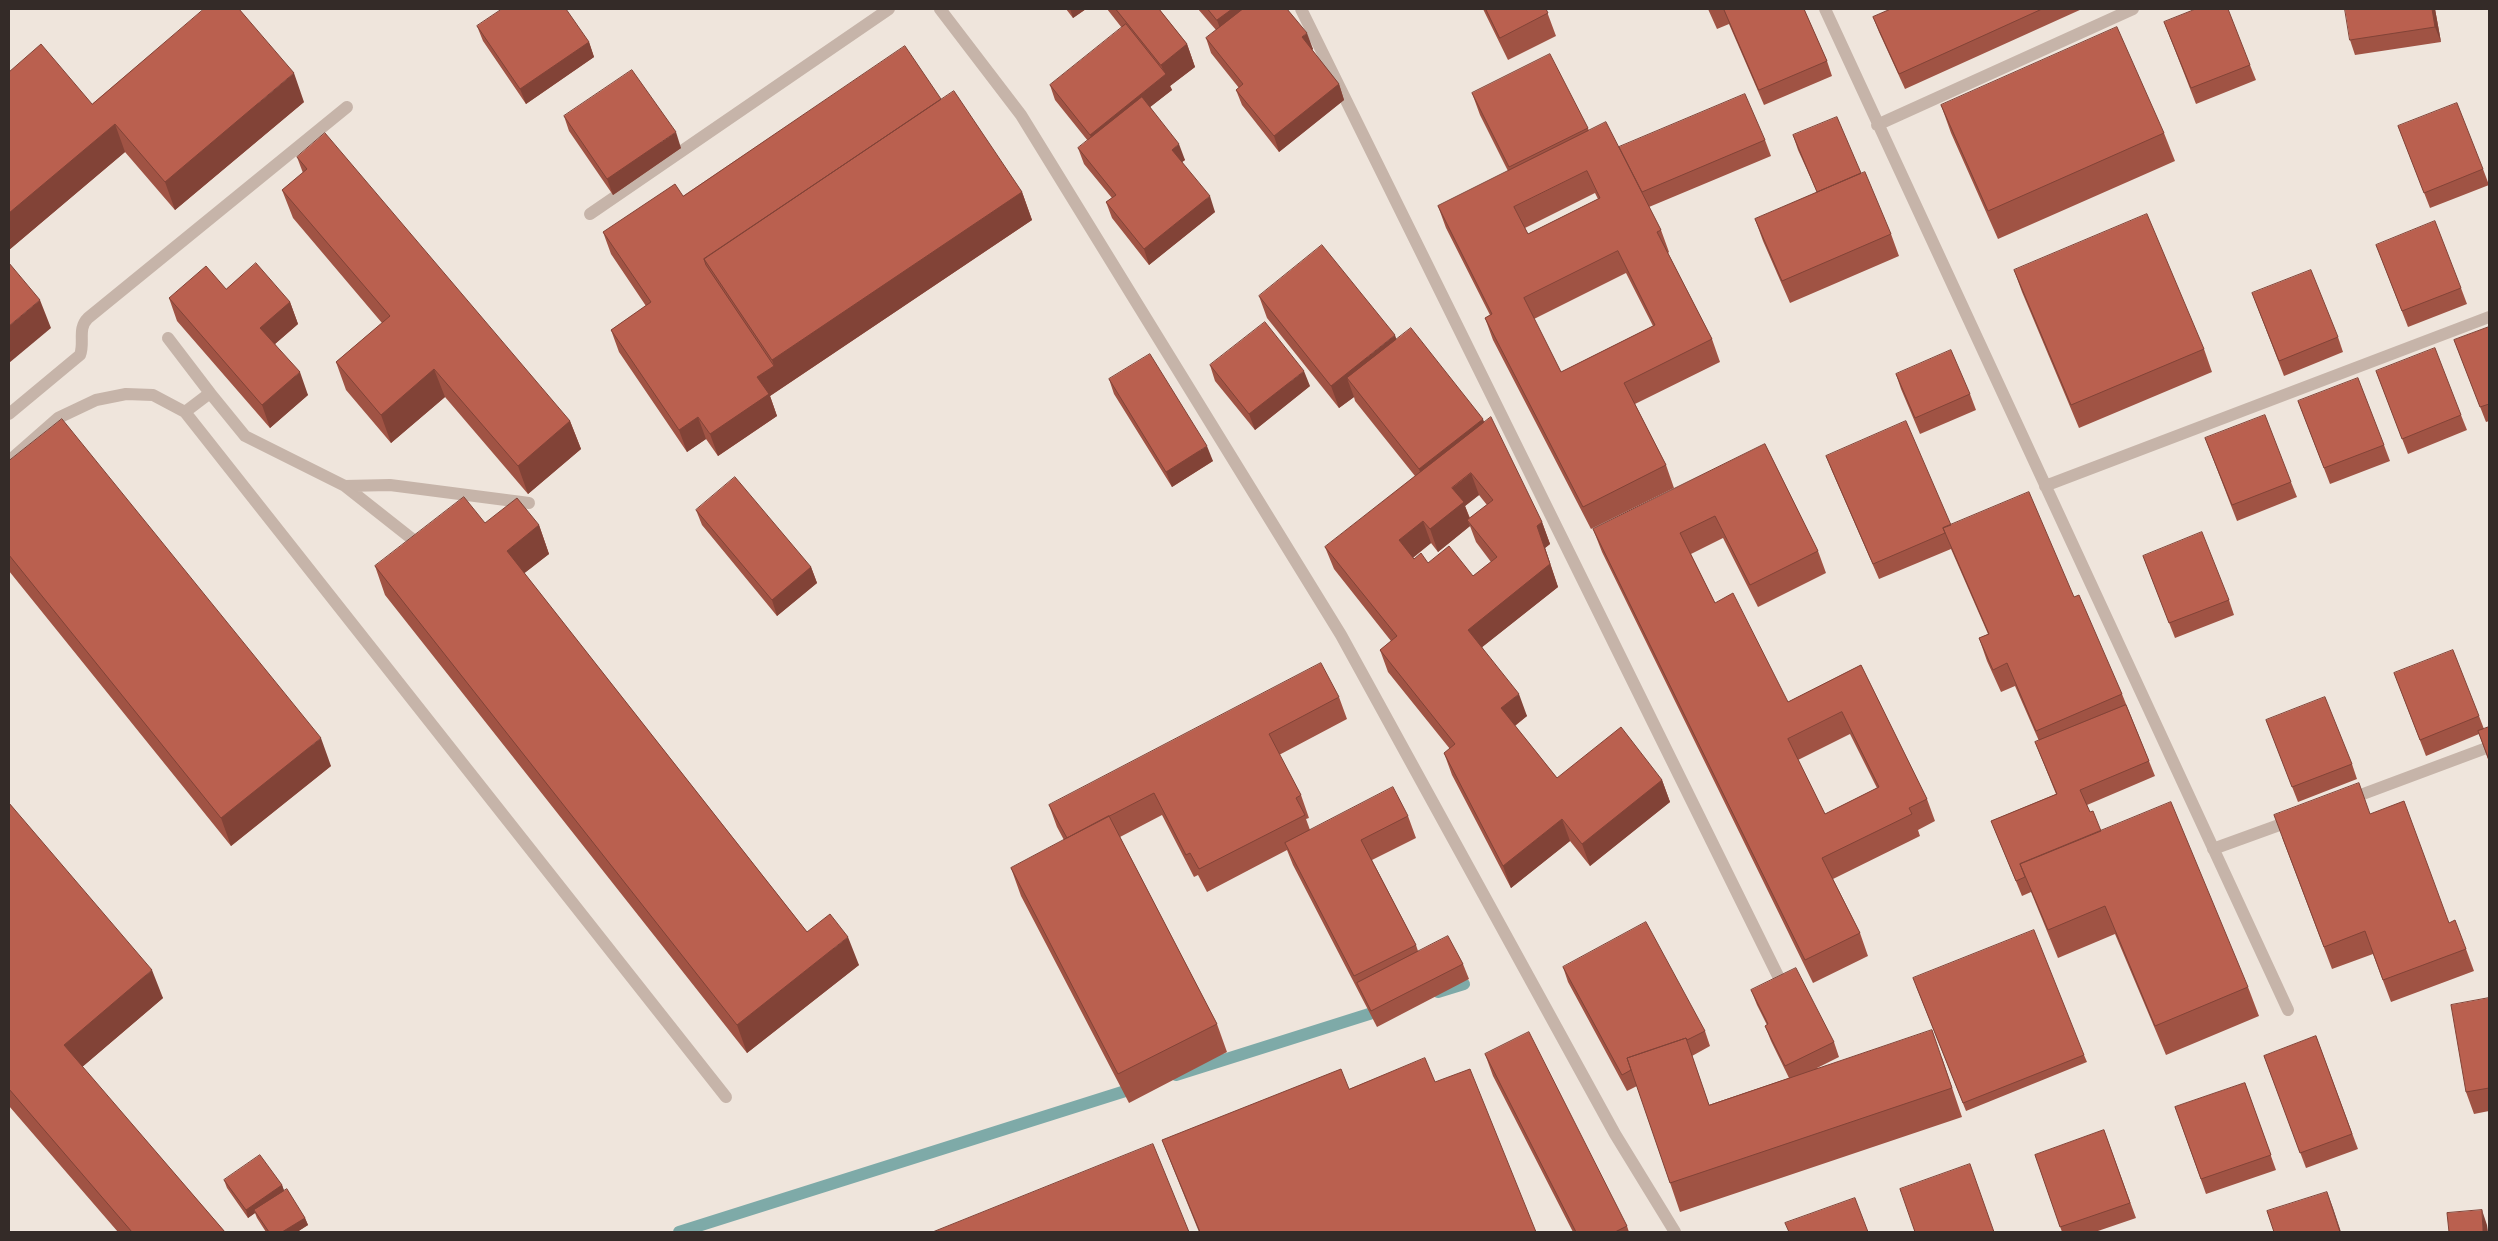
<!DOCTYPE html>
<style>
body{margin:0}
#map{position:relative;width:2498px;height:1241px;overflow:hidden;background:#efe5dc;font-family:"Fira Sans Condensed",sans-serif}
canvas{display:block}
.frame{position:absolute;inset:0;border:10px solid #342b28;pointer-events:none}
</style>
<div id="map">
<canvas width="2498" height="1241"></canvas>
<div class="frame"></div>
</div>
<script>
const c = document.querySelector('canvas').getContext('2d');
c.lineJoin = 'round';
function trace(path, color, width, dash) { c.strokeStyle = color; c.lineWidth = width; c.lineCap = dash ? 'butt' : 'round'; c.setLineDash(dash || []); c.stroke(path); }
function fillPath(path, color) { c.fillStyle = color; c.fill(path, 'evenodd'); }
trace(new Path2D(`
 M1438 992 1464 984
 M1176 1075 1385 1009
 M679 1232 1138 1087`), '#7eaaa8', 12);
trace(new Path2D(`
 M590 214 889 9
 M168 338 210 393
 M185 412 210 393 245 436 345 486 421 546
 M9 414 80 355C85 342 77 329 88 318L347 107
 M9 461 58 418 96 400 126 394 153 395 185 412 726 1097
 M345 486 390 485 529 503`), '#c6b4a9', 12);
trace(new Path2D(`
 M940 9 1021 115 1341 635 1615 1134 1675 1232
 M1301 9 1780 980
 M1825 9 2288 1010
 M1877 125 2133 9
 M2045 486 2489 317
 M2347 800 2489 747
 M2213 849 2293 820`), '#c6b4a9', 12);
fillPath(new Path2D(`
 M1066 9H1086L1073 18Z
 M1107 9H1159L1187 44 1195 67 1170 86 1172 90 1150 107 1185 160 1182 162 1215 212 1149 265 1112 218 1106 202 1112 198 1084 164 1078 148 1088 141 1055 100 1050 85 1122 28Z
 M1198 9H1287L1313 49 1312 50 1339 84 1344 100 1279 152 1242 105 1236 90 1239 88 1211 53 1206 38 1216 30Z
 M1483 9H1546L1556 36 1508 60Z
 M1708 9H1804L1827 61 1832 76 1764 105 1729 24 1717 29Z
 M1891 9H2082L1905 89 1879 32 1873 17Z
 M2435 9 2441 42 2355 55 2350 40Z
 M2164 22 2250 65 2256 80 2196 104Z
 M477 26 589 42 594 57 526 104 483 41Z
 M9 72 92 104 304 102 175 210 125 152 9 250Z
 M1472 93 1588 128 1589 131 1619 147 1765 140 1771 156 1649 207 1661 230 1669 252 1668 253 1712 339 1720 362 1635 404 1666 465 1674 488 1591 529 1493 340 1485 318 1490 315 1446 228 1438 206 1508 171 1480 115ZM1595 193 1598 199 1528 234 1525 228ZM1626 273 1653 326 1561 372 1534 319Z
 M941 99 1022 192 1032 220 770 396 777 416 718 456 706 439 687 452 619 352 611 330 646 306 611 254 603 232 683 196Z
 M1941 105 2164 133 2175 161 1998 239 1951 133Z
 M564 116 681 148 613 195 569 131Z
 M2398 126 2483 169 2489 185 2430 208Z
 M1793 135 1861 173 1891 234 1899 256 1790 303 1763 241 1755 219 1817 192 1798 150Z
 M297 157 570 421 581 449 528 494 445 397 391 443 346 390 336 362 382 323 293 218 282 190 303 173Z
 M2376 245 2461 288 2467 304 2408 327Z
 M2014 270 2204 349 2212 372 2079 428 2022 292Z
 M226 289 290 302 298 324 275 344 308 395 270 428 177 321 169 298Z
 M2252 293 2338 337 2343 352 2284 376Z
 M1259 296 1484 422 1542 522 1550 544 1545 548 1558 587 1482 647 1527 716 1515 726 1557 778 1662 780 1670 802 1590 866 1570 841 1511 888 1452 775 1444 753 1450 749 1388 672 1380 650 1391 641 1334 569 1325 547 1415 476 1355 401 1354 397 1339 408 1267 318ZM1479 495 1487 505 1470 518 1465 506ZM1470 526 1476 542 1491 562 1473 576 1428 563 1413 558 1431 543 1438 552Z
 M2489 327V421L2486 422 2454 340Z
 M1210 365 1310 386 1255 430 1215 381Z
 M2376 371 2461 415 2467 430 2408 454Z
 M1896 374 1970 394 1976 410 1920 434 1901 389Z
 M1109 379 1213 461 1172 487 1114 394Z
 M2298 401 2384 445 2390 461 2330 484Z
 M2205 438 2291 482 2297 497 2237 521Z
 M1765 444 1818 551 1826 573 1758 607 1723 538 1691 554 1715 603 1788 702 1861 665 1927 799 1935 821 1918 830 1920 836 1833 879 1860 933 1868 956 1813 983 1602 552 1593 529ZM1850 734 1877 788 1825 814 1798 760Z
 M1826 456 1951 525 2074 597 2122 694 2155 776 2087 805 2090 812 2101 831 2248 987 2259 1016 2166 1055 2115 934 2058 958 2031 892 2022 896 1991 821 2056 794 2035 742 2039 741 2015 686 2001 692 1987 661 1979 638 1988 634 1951 549 1879 579 1832 471Z
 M9 461 331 766 231 846 9 571Z
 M696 510 811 567 817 583 777 616 702 525Z
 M485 523 539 525 549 554 524 573 807 932 859 965 747 1053 385 595 375 566Z
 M2143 556 2229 600 2234 615 2175 638Z
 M2394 673 2479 716 2484 729 2489 727V762L2479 734 2426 756Z
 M1339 697 1347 719 1279 755 1301 795 1309 818 1306 819 1310 830 1408 816 1416 838 1372 860 1416 945 1418 951 1463 964 1469 979 1377 1027 1293 865 1287 850 1207 892 1198 875 1194 877 1162 815 1120 837 1217 1024 1227 1052 1129 1103 1021 896 1011 868 1064 840 1057 827 1049 805Z
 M2266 720 2352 764 2357 779 2298 802Z
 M9 803 163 998 82 1067 225 1232H118L9 1106Z
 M2370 814 2449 923 2466 949 2474 971 2391 1002 2373 954 2332 969 2282 837Z
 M1563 967 1705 1031 1710 1046 1692 1056 1709 1105 1789 1078 1771 1041 1765 1026 1767 1025 1757 1005 1751 990 1834 1042 1839 1057 1817 1068 1942 1058 1962 1117 1680 1212 1637 1086 1627 1091 1568 982Z
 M1916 986 2084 1055 2087 1062 1966 1111Z
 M2489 998V1111L2474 1114 2466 1092Z
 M2316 1036 2358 1149 2306 1168 2264 1056Z
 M1485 1054 1627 1226 1629 1232H1573L1493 1076Z
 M2245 1083 2276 1170 2206 1194 2175 1107Z
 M1349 1089 1536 1232H1199L1173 1168 1162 1140Z
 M2104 1130 2136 1218 2095 1232H2062L2035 1155Z
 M224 1180 282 1185 284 1191 305 1218 308 1225 297 1232H266L257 1218 255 1213 248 1218 227 1188Z`), '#a05344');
fillPath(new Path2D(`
 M1070 9H1086L1073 18Z
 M1232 9H1268L1225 42 1217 20Z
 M2432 9H2435L2441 42 2435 27Z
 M1307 33 1313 49 1308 53 1302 37Z
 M589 42 594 57 526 104 520 89Z
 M1187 44 1195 67 1170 86 1172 90 1095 150 1090 135 1165 75 1161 65Z
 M294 73 304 102 175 210 165 182Z
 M1339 84 1344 100 1279 152 1274 136Z
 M115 124 125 152 9 250V213Z
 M676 132 681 148 613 195 607 179Z
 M1179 144 1185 160 1178 165 1172 150Z
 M1022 192 1032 220 770 396 777 416 718 456 710 434 757 377 774 366 772 360Z
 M1210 196 1215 212 1149 265 1144 249Z
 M40 300 51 328 9 363V326Z
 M290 302 298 324 268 350 260 328Z
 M1395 335 1403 358 1347 378 1354 397 1339 408 1331 386Z
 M434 369 445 397 391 443 381 415Z
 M1304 371 1310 386 1255 430 1249 414Z
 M300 372 308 395 270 428 262 405Z
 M698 417 706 439 687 452 679 430Z
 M1483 419 1491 441 1427 491 1419 469Z
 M570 421 581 449 528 494 518 466Z
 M1207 446 1213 461 1172 487 1166 472Z
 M1471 473 1479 495 1465 506 1472 525 1467 520 1470 526 1438 552 1430 529 1452 488Z
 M1423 521 1431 543 1407 562 1399 540Z
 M1542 522 1550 544 1545 548 1558 587 1476 652 1468 630 1537 526Z
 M539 525 549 554 517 579 507 551Z
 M811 567 817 583 777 616 772 600Z
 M1519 694 1527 716 1509 730 1501 708Z
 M321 738 331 766 231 846 221 818Z
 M1662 780 1670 802 1590 866 1582 844Z
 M1562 819 1570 841 1511 888 1503 866Z
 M848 937 859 965 747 1053 737 1025Z
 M152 970 163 998 74 1074 64 1045Z
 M282 1185 285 1193 254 1210 255 1213 248 1218 246 1210Z
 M2327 1192 2333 1208 2341 1232H2340Z
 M2482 1210 2487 1225 2488 1232H2483Z
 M305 1218 308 1225 297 1232H282Z`), '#824337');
const building = new Path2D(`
 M204 9H239L294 73 165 182 115 124 9 213V72L41 44 92 104Z
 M502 9H566L589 42 520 89 477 26Z
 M1116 9H1159L1187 44 1161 65Z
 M1208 9H1232L1217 20Z
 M1243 9H1287L1307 33 1302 37 1339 84 1274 136 1236 90 1243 84 1206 38Z
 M1486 9H1546L1548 13 1500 38Z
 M1724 9H1804L1827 61 1759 90Z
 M1891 9H2042L1899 74 1873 17Z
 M2196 9H2228L2250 65 2191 88 2164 22Z
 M2345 9H2432L2435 27 2350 40Z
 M1126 24 1166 74 1090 135 1050 85Z
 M2117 27 2164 133 1988 211 1941 105Z
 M905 46 941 99 704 259 706 265 774 366 757 377 769 394 710 434 698 417 679 430 611 330 651 302 603 232 675 184 683 196Z
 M1550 54 1588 128 1509 167 1472 93Z
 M632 70 676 132 607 179 564 116Z
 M954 91 1022 192 772 360 704 259Z
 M1745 94 1765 140 1642 192 1619 147Z
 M1142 97 1179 144 1172 150 1210 196 1144 249 1106 202 1116 195 1078 148Z
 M2457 103 2483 169 2424 193 2398 126Z
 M1837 117 1861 173 1817 192 1793 135Z
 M1606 122 1661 230 1657 232 1712 339 1624 383 1666 465 1583 507 1485 318 1492 314 1438 206ZM1587 171 1600 198 1528 234 1514 207ZM1618 251 1655 325 1561 372 1524 298Z
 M325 133 570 421 518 466 434 369 381 415 336 362 390 316 282 190 307 169 297 157Z
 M1865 172 1891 234 1782 281 1755 219Z
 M2147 214 2204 349 2071 405 2014 270Z
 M2435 221 2461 288 2402 311 2376 245Z
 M1322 245 1395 335 1331 386 1259 296Z
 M9 263 40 300 9 326Z
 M256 263 290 302 260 328 300 372 262 405 169 298 206 266 226 289Z
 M2311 270 2338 337 2279 361 2252 293Z
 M1265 322 1304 371 1249 414 1210 365Z
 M2489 327V404L2480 407 2454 340Z
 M1411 328 1483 419 1419 469 1347 378Z
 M2435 348 2461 415 2402 439 2376 371Z
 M1951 350 1970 394 1915 418 1896 374Z
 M1150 354 1207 446 1166 472 1109 379Z
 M2358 378 2384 445 2324 468 2298 401Z
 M2265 415 2291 482 2232 505 2205 438Z
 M1491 417 1542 522 1537 526 1550 564 1468 630 1519 694 1501 708 1557 778 1621 727 1662 780 1582 844 1562 819 1503 866 1444 753 1455 744 1380 650 1397 636 1325 547ZM1471 473 1493 500 1467 520 1497 557 1473 576 1449 546 1428 563 1421 553 1414 559 1399 540 1423 521 1430 529 1464 502 1452 488Z
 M62 419 321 738 221 818 9 555V461Z
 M1906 421 1951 525 1943 528 1945 533 1873 564 1826 456Z
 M1765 444 1818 551 1750 585 1715 516 1680 533 1715 603 1733 593 1788 702 1861 665 1927 799 1909 808 1912 814 1822 858 1860 933 1805 960 1593 529ZM1842 712 1879 787 1825 814 1788 739Z
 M735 477 811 567 772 600 696 510Z
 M2029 492 2074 597 2079 595 2122 694 2036 731 2007 663 1993 670 1979 638 1989 634 1943 528Z
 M464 497 485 523 517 498 539 525 507 551 807 932 830 914 848 937 737 1025 375 566Z
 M2202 532 2229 600 2169 623 2143 556Z
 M2453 650 2479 716 2420 740 2394 673Z
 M1321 663 1339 697 1269 734 1301 795 1296 798 1305 815 1199 869 1190 853 1186 855 1154 793 1067 838 1049 805Z
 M2325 697 2352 764 2292 787 2266 720Z
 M2126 705 2149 761 2080 790 2090 812 2093 811 2101 831 2020 864 2025 877 2016 881 1991 821 2057 794 2035 742Z
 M2489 727V760L2478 731Z
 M2359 783 2370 814 2404 801 2449 923 2455 920 2466 949 2383 980 2365 931 2324 947 2274 815Z
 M1393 787 1408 816 1361 840 1416 945 1354 976 1285 843Z
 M2171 802 2248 987 2155 1026 2105 906 2048 930 2020 864Z
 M9 803 152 970 64 1045 225 1232H132L9 1089Z
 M1109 816 1217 1024 1118 1074 1011 868Z
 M1646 922 1705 1031 1687 1040 1686 1038 1627 1058 1631 1070 1622 1075 1563 967Z
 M2034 930 2084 1055 1963 1103 1913 978Z
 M1448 936 1463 964 1371 1011 1357 983Z
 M1796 968 1834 1042 1785 1066 1765 1026 1768 1024 1751 990Z
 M2489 998V1088L2466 1092 2451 1005Z
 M1932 1030 1952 1088 1670 1183 1627 1058 1686 1038 1709 1105Z
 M1529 1032 1627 1226 1615 1232H1576L1485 1054Z
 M2316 1036 2352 1134 2300 1153 2264 1056Z
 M1425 1058 1435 1082 1470 1069 1536 1232H1200L1162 1140 1341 1069 1349 1089Z
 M2245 1083 2271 1155 2201 1179 2175 1107Z
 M2104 1130 2130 1203 2060 1227 2035 1155Z
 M1153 1144 1189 1232H933Z
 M260 1155 282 1185 246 1210 224 1180Z
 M1970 1164 1994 1232H1915L1900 1189Z
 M287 1189 305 1218 282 1232H269L254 1210Z
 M2327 1192 2340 1232H2274L2267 1211Z
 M1855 1198 1868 1232H1789L1785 1223Z
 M2482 1210 2483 1232H2449L2447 1213Z`);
fillPath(building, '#ba604f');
trace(building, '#824337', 1);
</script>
